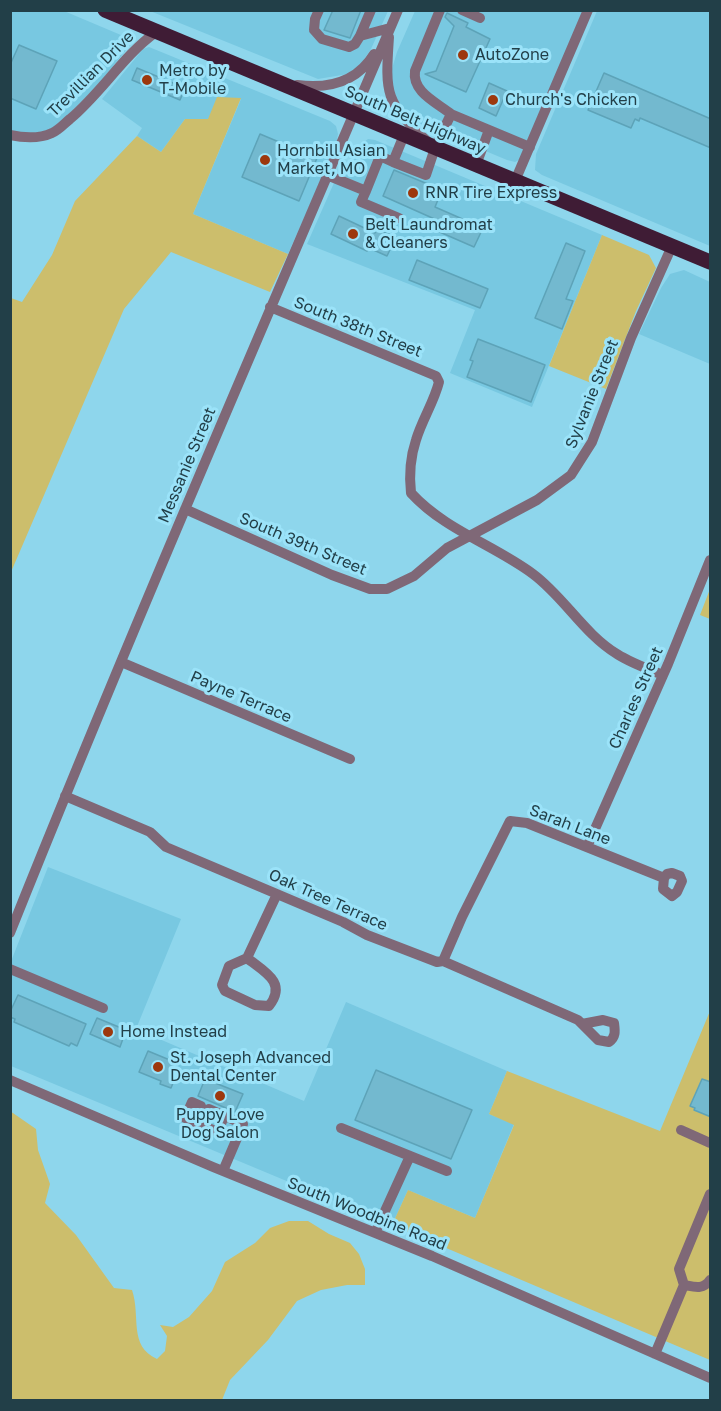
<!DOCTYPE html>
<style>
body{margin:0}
#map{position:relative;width:721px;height:1411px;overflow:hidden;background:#8ed6ec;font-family:"Golos Text",sans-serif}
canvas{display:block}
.frame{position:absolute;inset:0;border:12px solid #223f48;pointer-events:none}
</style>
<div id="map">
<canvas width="721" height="1411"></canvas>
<div class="frame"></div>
</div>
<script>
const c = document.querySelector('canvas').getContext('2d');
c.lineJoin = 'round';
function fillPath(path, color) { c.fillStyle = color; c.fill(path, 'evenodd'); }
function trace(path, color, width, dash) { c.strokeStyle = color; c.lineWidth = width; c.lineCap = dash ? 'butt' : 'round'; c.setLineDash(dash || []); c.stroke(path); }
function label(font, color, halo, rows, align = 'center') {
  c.font = font + ' "Golos Text",sans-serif'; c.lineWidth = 6; c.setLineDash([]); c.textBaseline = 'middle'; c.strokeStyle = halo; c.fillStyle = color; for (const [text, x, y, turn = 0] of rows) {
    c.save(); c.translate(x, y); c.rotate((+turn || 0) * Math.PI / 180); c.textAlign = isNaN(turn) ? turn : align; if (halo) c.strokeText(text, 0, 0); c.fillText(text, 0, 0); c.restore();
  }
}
fillPath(new Path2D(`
 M11 11H64L128 38 129 41 127 49 96 87 66 117 51 129 37 133 23 134 11 131Z
 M150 11H388L371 49 361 64 348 74 318 79Z
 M415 11H585L521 159 515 162 507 160 416 122 404 111 396 98 392 84 391 72 397 52Z
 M597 11H710V246L542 175 535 170 536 154Z
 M149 47 330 121 336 126 338 134 336 146 288 254 193 214 241 99 208 120 185 119 161 152 137 136 142 128 102 99 143 49Z
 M368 139 375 140 602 235 532 407 450 373 475 310 307 244 337 176 360 145Z
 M684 270 710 282V364L639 334 661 288 670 274Z
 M48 867 181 919 136 1029 304 1101 346 1002 507 1071 489 1114 514 1124 475 1218 408 1190 392 1225 11 1066 10 964Z`), '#78c8e1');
fillPath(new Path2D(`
 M217 97 241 98 193 214 288 254 270 292 171 252 124 309 11 572V298L22 302 52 255 75 201 137 136 161 152 185 119H208Z
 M602 235 649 255 656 268 636 311 606 389 549 366Z
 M710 589V619L700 615Z
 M710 1011V1360L392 1225 408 1190 475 1218 514 1125 489 1114 507 1071 660 1131Z
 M10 1111 36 1129 38 1150 50 1184 45 1203 76 1235 114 1288 132 1290C141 1316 128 1346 157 1359L165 1351 167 1336 160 1325 173 1327 189 1317 212 1291 225 1262 255 1243 270 1228 289 1221H308L329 1234 350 1243 359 1254 365 1269V1285H347L321 1290 297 1301 268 1340 230 1380 222 1400H11Z`), '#ccbe6c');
const building = new Path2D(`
 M333 10H361L350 38 324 30Z
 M447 13 468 23 466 27 490 39 466 92 425 74 436 71 454 26 445 17Z
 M19 45 57 61 36 109 10 98V65Z
 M137 68 185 88 180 100 132 80Z
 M604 73 711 119V148L640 118 639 121 635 119 631 128 588 110Z
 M489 83 507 91 496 116 479 108Z
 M260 134 317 158 299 201 242 177Z
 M394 170 442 190 435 207 483 228 474 247 435 230 439 221 383 196Z
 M339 216 375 233 377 229 396 237 387 256 369 248 367 251 331 234Z
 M566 243 585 251 566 299 573 301 562 329 535 318Z
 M417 260 488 289 480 308 409 280Z
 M478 339 545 365 531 402 467 377 473 361 470 360Z
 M18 995 86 1024 77 1046 71 1043 69 1046 14 1022 15 1019 10 1017V1012Z
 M97 1018 126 1030 120 1047 90 1034Z
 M148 1051 177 1063 173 1072 177 1073 171 1088 160 1084 161 1081 139 1072Z
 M376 1070 472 1110 451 1159 355 1120Z
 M205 1079 243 1094 235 1112 198 1096Z
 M702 1079 711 1082V1117L694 1110 695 1108 690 1106Z`);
fillPath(building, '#73b9cf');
trace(building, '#5da3b8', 1.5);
trace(new Path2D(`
 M319 10 315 19 314 30 322 39 349 47 355 44 360 36
 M371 10 360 36 390 28
 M462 10 480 18
 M389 37C385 95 385 102 428 142
 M297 85C328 89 357 82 374 54
 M451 114 530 147
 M10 135C24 138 39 139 52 133 59 130 65 123 70 119 102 92 123 56 156 32
 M393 162 426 175 435 148 451 114C436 102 412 92 415 71L440 10
 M476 165 489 130
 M327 175 366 191 380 156 393 162 404 135
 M515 181 588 10
 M366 191 361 202 399 218
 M270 307 436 376 439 382C434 402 422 420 416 440 410 458 409 475 411 493 445 530 494 545 533 574 564 597 584 634 617 654 631 663 648 669 663 675
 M185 509 332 575 370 589H387L414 576 447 548 537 500 571 475 592 442 631 338 672 246
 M121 662 350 759
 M65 796 150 832 166 847 343 922 367 935 437 962 443 961 578 1020 582 1024
 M587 847 668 664 710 560
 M672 873 680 876 682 881 677 892 672 896 663 889 664 878 667 874Z
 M10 933C134 623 267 318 398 10
 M247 958C263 971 288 982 269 1006L255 1005 225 991 222 985 229 966Z
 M247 958 277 894
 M443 961 462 917 510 821 527 823 664 878
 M10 969 103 1008
 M603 1020 614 1023C615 1031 616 1037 609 1042L598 1040 582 1024Z
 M10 1080 213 1167 432 1256 710 1378
 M201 1106 192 1102 185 1118 218 1132 224 1116
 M209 1109 243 1124 223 1171
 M341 1128 410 1156 375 1233
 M681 1130 710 1143
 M410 1156 447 1171
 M684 1285C695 1287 703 1290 710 1280
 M655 1354 684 1285 679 1269 710 1194`), '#7f6877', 10);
trace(new Path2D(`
 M105 10 710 262`), '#3f1c35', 15);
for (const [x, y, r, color] of [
 [463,55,6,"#9d380d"],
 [147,80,6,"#9d380d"],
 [493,100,6,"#9d380d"],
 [265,160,6,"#9d380d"],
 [413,193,6,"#9d380d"],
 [353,234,6,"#9d380d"],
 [108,1032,6,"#9d380d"],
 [158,1067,6,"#9d380d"],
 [220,1096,6,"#9d380d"]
]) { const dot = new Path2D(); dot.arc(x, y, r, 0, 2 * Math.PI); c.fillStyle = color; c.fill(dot); trace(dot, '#9be3f9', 2); }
label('16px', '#223f48', '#9be3f9', [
 ["AutoZone",475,55],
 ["Metro by",159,71],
 ["T-Mobile",159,89],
 ["Church's Chicken",505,100],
 ["Hornbill Asian",277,151],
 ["Market, MO",277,169],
 ["RNR Tire Express",425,193],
 ["Belt Laundromat",365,225],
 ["& Cleaners",365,243],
 ["Home Instead",120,1032],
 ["St. Joseph Advanced",170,1058],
 ["Dental Center",170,1076],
 ["Puppy Love",220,1115,"center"],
 ["Dog Salon",220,1133,"center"]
], 'left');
label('16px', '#223f48', '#9be3f9', [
 ["Trevillian Drive",91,74,-45],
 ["South Belt Highway",415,120,23],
 ["South 38th Street",358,327,22],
 ["Sylvanie Street",592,394,-68],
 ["Messanie Street",187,465,-67],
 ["South 39th Street",303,544,23],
 ["Payne Terrace",241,697,23],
 ["Charles Street",636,698,-66],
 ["Sarah Lane",570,825,21],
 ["Oak Tree Terrace",328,900,24],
 ["South Woodbine Road",367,1214,22]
]);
</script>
